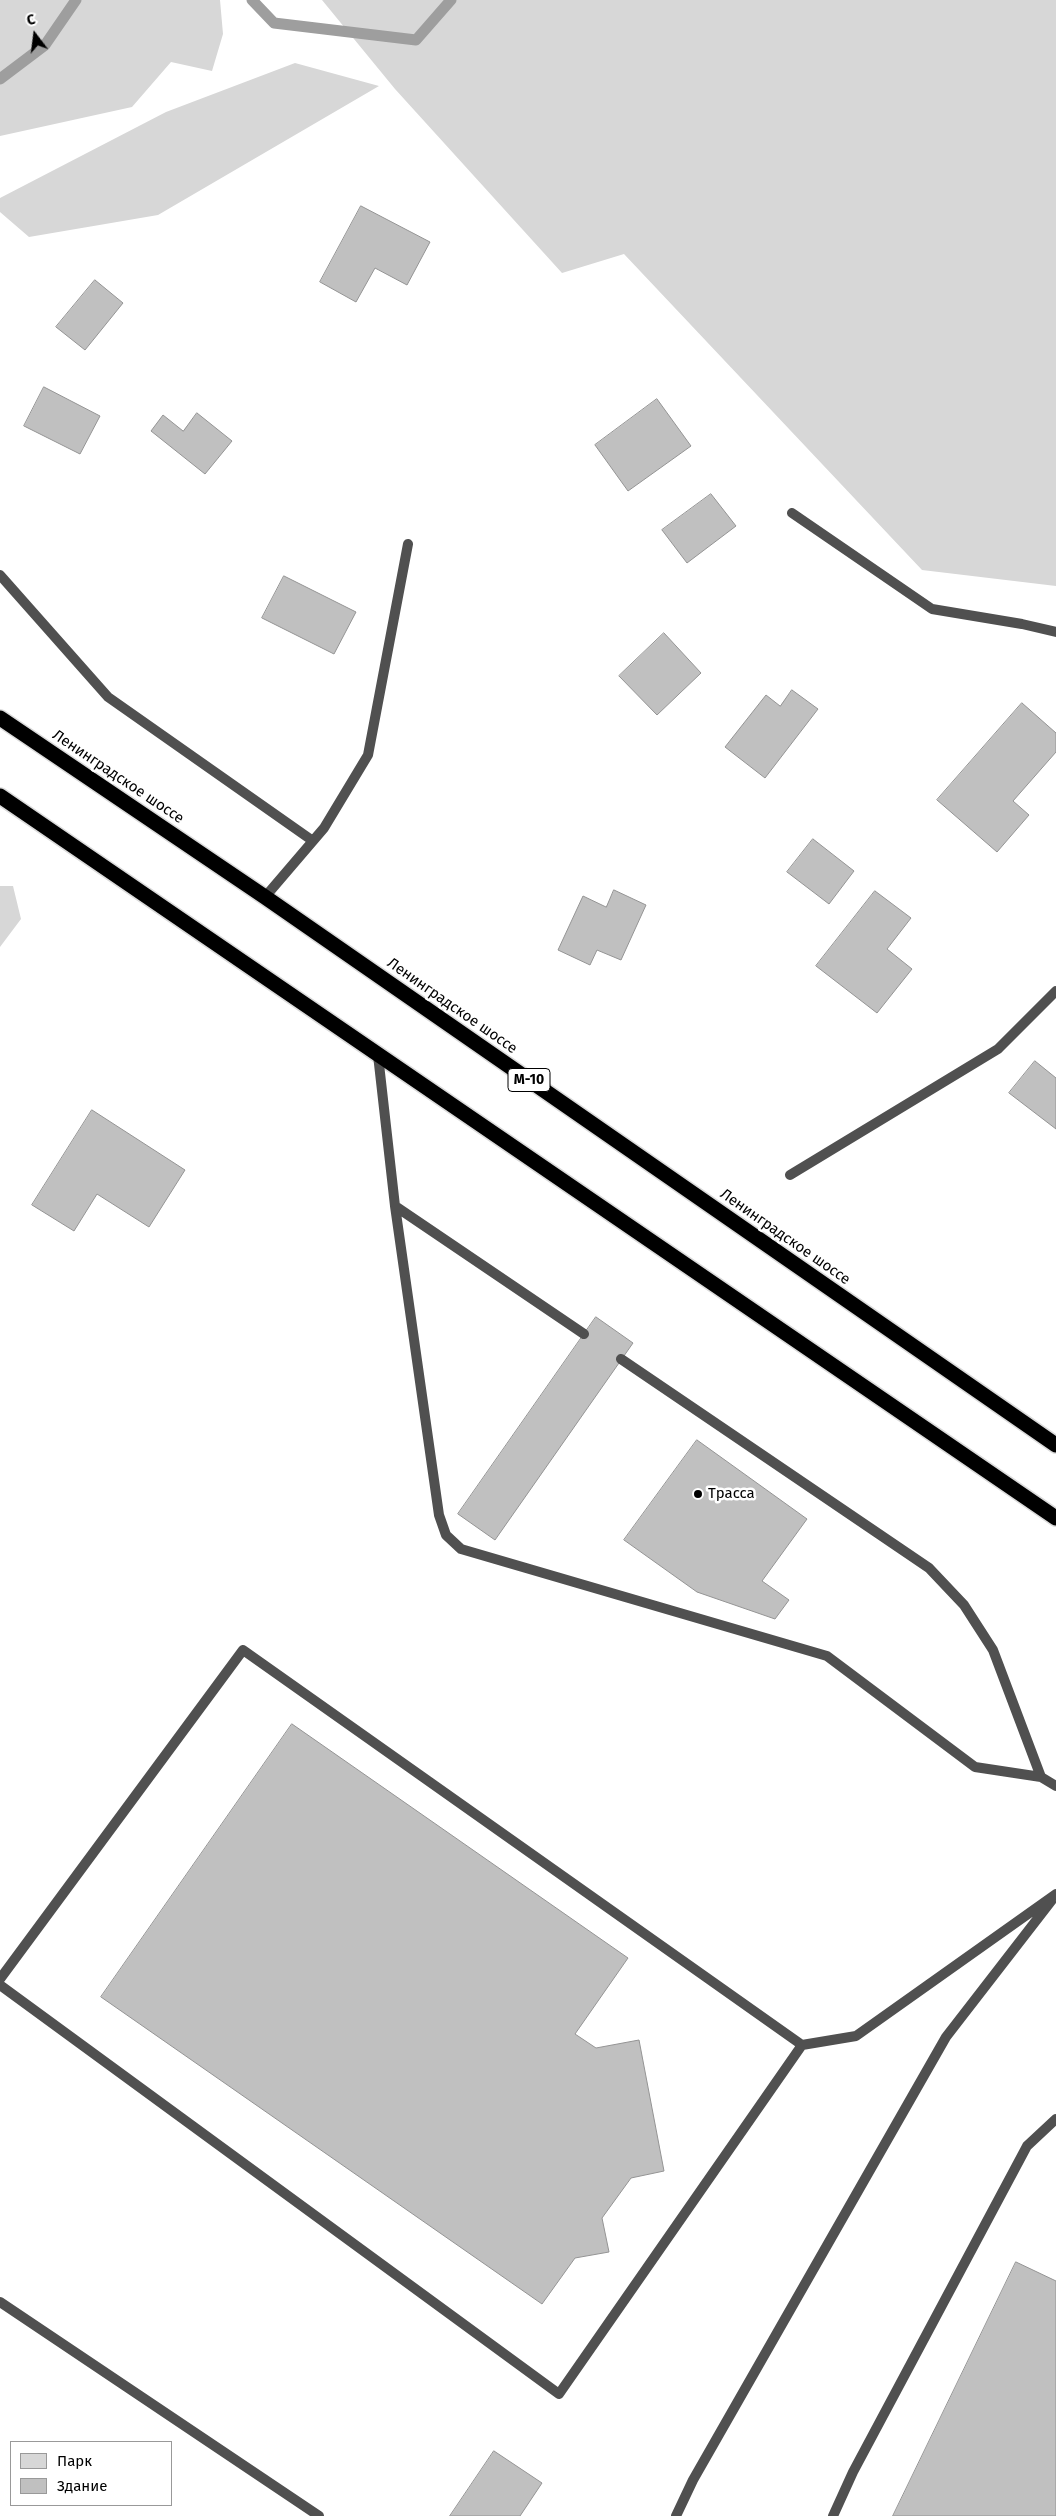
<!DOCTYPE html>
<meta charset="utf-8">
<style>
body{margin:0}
#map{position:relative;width:1056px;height:2516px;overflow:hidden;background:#fff;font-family:"Fira Sans",sans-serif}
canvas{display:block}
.legend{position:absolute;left:10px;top:2441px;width:162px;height:65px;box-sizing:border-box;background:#fff;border:1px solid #999;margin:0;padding:6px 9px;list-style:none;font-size:15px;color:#000}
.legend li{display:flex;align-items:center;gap:10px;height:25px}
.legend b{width:25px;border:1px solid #999}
.north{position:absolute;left:10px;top:10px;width:50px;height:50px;-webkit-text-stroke:4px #fff;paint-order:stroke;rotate:345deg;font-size:14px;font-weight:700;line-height:20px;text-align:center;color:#000}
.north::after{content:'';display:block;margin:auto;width:18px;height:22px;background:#000;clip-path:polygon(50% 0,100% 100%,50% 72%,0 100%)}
</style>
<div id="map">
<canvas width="1056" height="2516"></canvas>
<ul class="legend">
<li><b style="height:14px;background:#d7d7d7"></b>Парк</li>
<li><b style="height:14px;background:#c0c0c0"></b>Здание</li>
</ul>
<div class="north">С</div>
</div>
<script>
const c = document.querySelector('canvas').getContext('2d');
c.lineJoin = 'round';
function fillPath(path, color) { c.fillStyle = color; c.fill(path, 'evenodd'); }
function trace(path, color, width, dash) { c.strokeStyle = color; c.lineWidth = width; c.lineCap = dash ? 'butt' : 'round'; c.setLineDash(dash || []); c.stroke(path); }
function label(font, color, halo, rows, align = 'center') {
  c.font = font + ' "Fira Sans",sans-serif'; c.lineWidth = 5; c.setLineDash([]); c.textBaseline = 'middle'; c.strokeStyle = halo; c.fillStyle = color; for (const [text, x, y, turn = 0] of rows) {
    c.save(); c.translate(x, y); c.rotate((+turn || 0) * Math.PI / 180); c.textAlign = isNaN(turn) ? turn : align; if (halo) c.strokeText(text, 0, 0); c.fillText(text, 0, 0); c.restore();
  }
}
fillPath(new Path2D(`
 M0 0H220L223 34 212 71 171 62 132 107 0 136Z
 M322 0H1056V586L922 570 624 254 562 273 395 89Z
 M295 63 379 86 158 215 29 237 0 212V198L166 112Z
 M0 886H13L21 919 0 947Z`), '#d7d7d7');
trace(new Path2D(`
 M252 0 274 23 416 40 451 0
 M0 79 45 45 76 0`), '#9e9e9e', 11);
const building = new Path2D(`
 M361 206 430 242 407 285 375 268 356 302 320 282Z
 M95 280 123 303 85 350 56 327Z
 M44 387 100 416 80 454 24 426Z
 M657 399 691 446 628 491 595 445Z
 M197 413 232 441 205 474 151 431 163 415 183 431Z
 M711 494 736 526 687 563 662 530Z
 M284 576 356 612 334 654 262 618Z
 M664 633 701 673 657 715 619 676Z
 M792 690 818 709 765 778 725 747 766 695 780 706Z
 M1022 703 1056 733V752L1013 801 1029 815 997 852 937 800Z
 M813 839 854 871 829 904 787 872Z
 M614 890 646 905 621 960 597 950 590 965 558 950 583 896 606 907Z
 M875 891 911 918 887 949 912 969 877 1013 816 966Z
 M1035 1061 1056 1078V1129L1009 1093Z
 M92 1110 185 1170 149 1227 97 1194 74 1231 32 1205Z
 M596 1317 633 1343 495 1540 458 1514Z
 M697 1440 807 1519 762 1581 789 1600 775 1619 697 1592 624 1540Z
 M292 1724 628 1958 575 2034 596 2048 639 2040 664 2171 631 2178 602 2218 609 2252 575 2258 542 2304 101 1997Z
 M1016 2262 1056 2281V2516H893Z
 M494 2451 542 2483 520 2516H450Z`);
fillPath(building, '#c0c0c0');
trace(building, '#949494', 1);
const highway = new Path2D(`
 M0 718 265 897 1056 1445
 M0 796 1056 1518`);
trace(highway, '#dbdbdb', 18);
trace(new Path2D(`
 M792 513 932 609 1022 624 1056 632
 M0 575 108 697 313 841
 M265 897 324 828 368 755 408 544
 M378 1055 395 1206 584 1334
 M790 1175 998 1049 1056 991
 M395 1206 439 1515 446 1535 461 1549 827 1656 975 1767 1041 1777
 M621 1359 929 1568 964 1605 993 1650 1041 1777 1056 1786
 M0 1979 243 1650 802 2045 856 2036 1056 1894
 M0 1985 559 2394 802 2045
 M0 2302 319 2516
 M676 2516 693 2480 946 2037 1052 1900
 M833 2516 853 2472 1027 2146 1056 2119`), '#505050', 10);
trace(highway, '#000', 15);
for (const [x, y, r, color] of [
 [698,1494,5,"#000"]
]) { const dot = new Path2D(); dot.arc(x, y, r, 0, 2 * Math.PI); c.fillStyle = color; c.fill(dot); trace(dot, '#fff', 2); }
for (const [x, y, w] of [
 [529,1080,42]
]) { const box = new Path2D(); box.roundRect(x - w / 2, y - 11.5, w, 23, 4); c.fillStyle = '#fff'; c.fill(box); trace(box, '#000', 1); }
label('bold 14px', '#000', null, [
 ["М-10",529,1080]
]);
label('15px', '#000', '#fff', [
 ["Ленинградское шоссе",118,777,34],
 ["Ленинградское шоссе",452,1006,35],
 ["Ленинградское шоссе",785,1237,35]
]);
label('15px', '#000', '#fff', [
 ["Трасса",708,1494]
], 'left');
</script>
